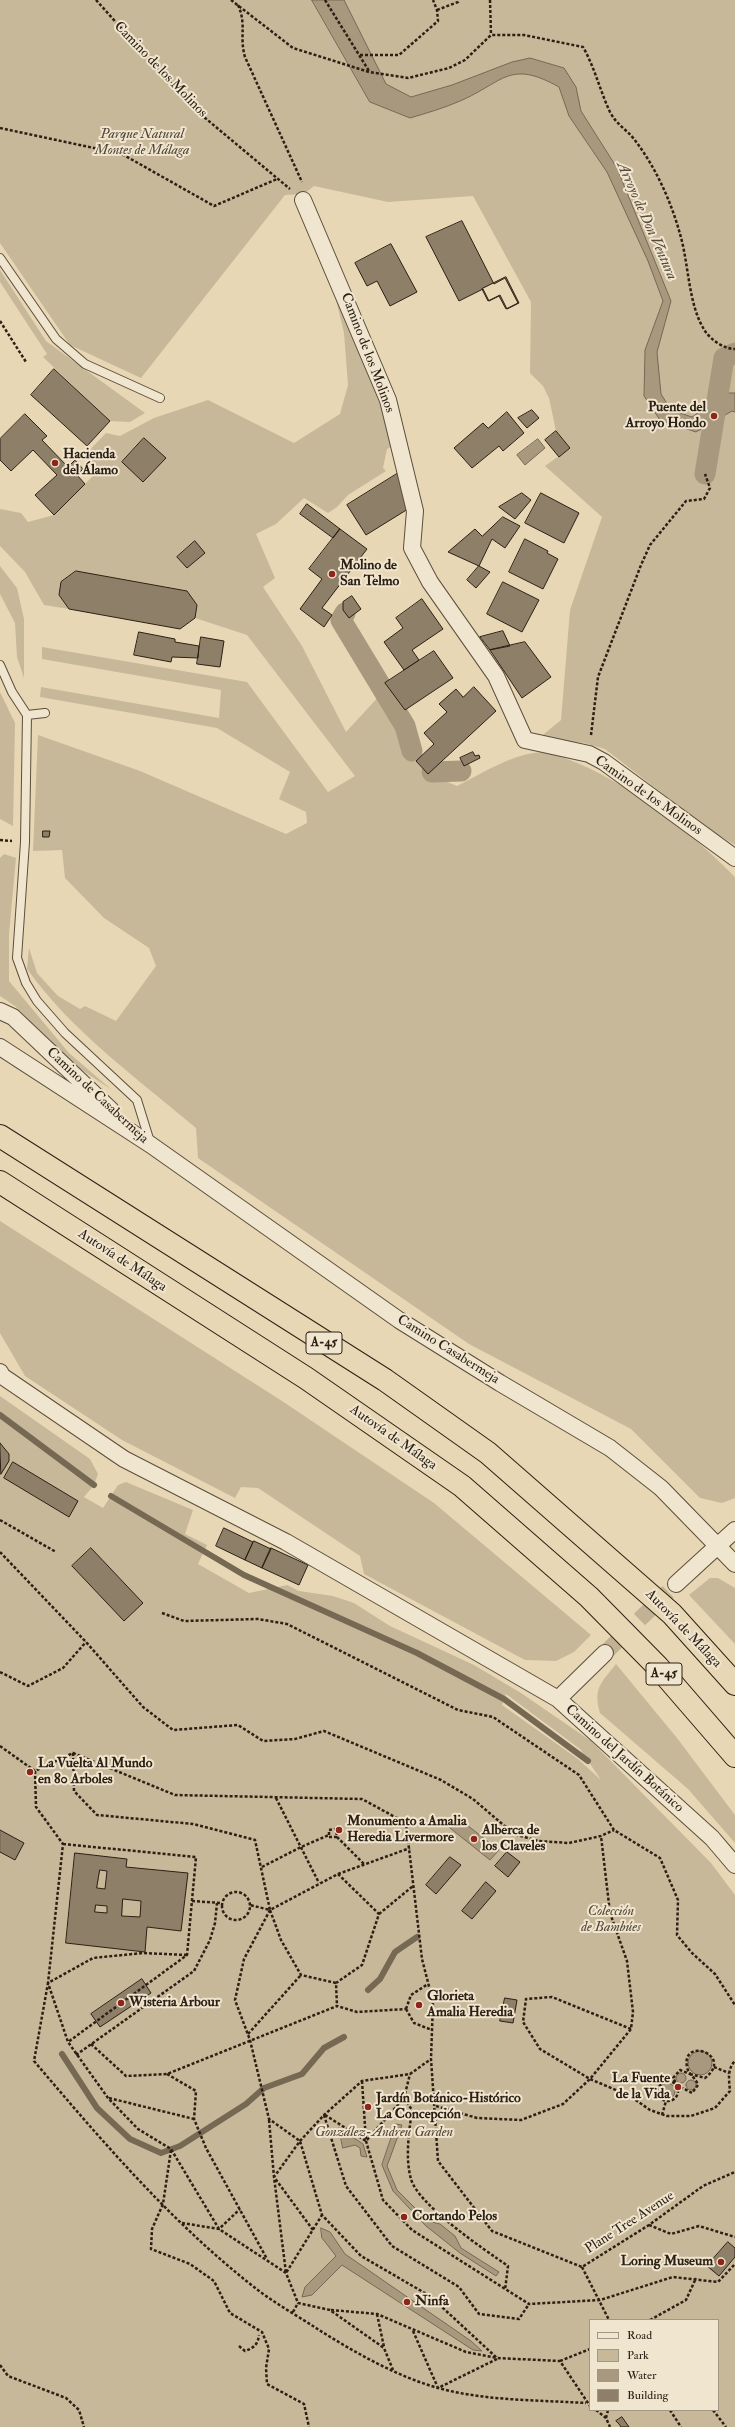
<!DOCTYPE html>
<meta charset="utf-8">
<style>
body{margin:0}
#map{position:relative;width:735px;height:2427px;overflow:hidden;background:#e8d7b5;font-family:"IM FELL Double Pica",serif}
canvas{display:block}
.legend{position:absolute;left:589px;top:2319px;width:130px;height:92px;box-sizing:border-box;background:#f0e5cf;border:1px solid #a29684;margin:0;padding:5px 7px;list-style:none;font-size:12px;color:#2c2014}
.legend li{display:flex;align-items:center;gap:8px;height:20px}
.legend b{width:20px;border:1px solid #a29684}
</style>
<div id="map">
<canvas width="735" height="2427"></canvas>
<ul class="legend">
<li><b style="height:5px;background:#f0e5cf"></b>Road</li>
<li><b style="height:11px;background:#c8b89a"></b>Park</li>
<li><b style="height:11px;background:#a8997e"></b>Water</li>
<li><b style="height:11px;background:#8e7f68"></b>Building</li>
</ul>
</div>
<script>
const c = document.querySelector('canvas').getContext('2d');
c.lineJoin = 'round';
function fillPath(path, color) { c.fillStyle = color; c.fill(path, 'evenodd'); }
function trace(path, color, width, dash) { c.strokeStyle = color; c.lineWidth = width; c.lineCap = dash ? 'butt' : 'round'; c.setLineDash(dash || []); c.stroke(path); }
function label(font, color, halo, rows, align = 'center') {
  c.font = font + ' "IM FELL Double Pica",serif'; c.lineWidth = 4; c.setLineDash([]); c.textBaseline = 'middle'; c.strokeStyle = halo; c.fillStyle = color; for (const [text, x, y, turn = 0] of rows) {
    c.save(); c.translate(x, y); c.rotate((+turn || 0) * Math.PI / 180); c.textAlign = isNaN(turn) ? turn : align; if (halo) c.strokeText(text, 0, 0); c.fillText(text, 0, 0); c.restore();
  }
}
fillPath(new Path2D(`
 M0 0H735V845L711 831 605 749 584 743 539 738 561 720 570 610 602 517 545 466 570 448 556 431 549 398 543 386 530 373 531 302 473 196 388 202 314 186 304 194 285 195 141 378 70 345 0 243Z
 M0 270 46 341 145 413 130 422 110 421 43 357 47 354 0 282Z
 M331 279 379 399 395 445 387 449 383 468 386 471 348 495 337 507 328 513 304 498 276 524 256 534 275 578 263 587 302 646 346 732 381 694 401 727 409 754 428 774 457 786C485 772 513 753 544 752 551 752 560 756 567 759 627 781 691 832 735 877V1498L722 1503 700 1498 631 1429 469 1344 198 1158 196 1128C137 1078 72 1032 27 969L29 948 37 973 58 996 80 1009 85 1006 116 1021 156 966 149 948 104 918 65 878 62 850 33 851 38 735 140 771 286 834 307 823 306 812 279 799 290 772 217 728 40 697 41 687 219 718 221 690 42 659V647L247 682 328 792 355 776 247 635 195 618 197 605 187 591 76 571 61 582 59 595 69 609 44 605 25 572 0 546V509L21 513 28 522 54 515 98 471 83 457 106 433 120 436 154 418 208 400 294 443 340 414 348 385 344 333Z
 M0 566 17 588 24 619V678L17 657 15 623 0 594Z
 M0 692 15 723 13 826 0 819Z
 M4 854 16 858 9 934V981L69 1053 112 1090 65 1059 15 1006 0 996V858Z
 M0 1221 282 1401 434 1503 591 1635 574 1652 556 1661 525 1660 364 1574 360 1556 258 1488 241 1487 235 1498 122 1440 25 1376 0 1333Z
 M0 1396 90 1459 98 1474 94 1485 84 1497 103 1508 118 1485 126 1482 193 1510 185 1534 207 1545 198 1564 249 1593 287 1585 299 1591 333 1596 354 1603 390 1626 474 1665 521 1693 591 1741 711 1863 735 1895V2427H0ZM506 1694 580 1749 601 1780 578 1759 502 1705ZM590 2320H718V2410H590Z
 M710 1578H718L735 1588V1644L689 1595Z
 M616 1664 677 1738 735 1815V1843L688 1789 600 1713C593 1688 601 1683 616 1664Z`), '#c8b89a');
const water = new Path2D(`
 M312 0H344L386 84 411 97 452 85 512 62 530 58 564 68 576 87 581 111 617 168 671 301 657 352 661 394 671 410 692 417 727 393H735V412L732 411 696 432 660 420 644 396 645 350 663 301 648 261 607 172 569 116 559 87C509 59 504 82 460 101 444 108 427 113 410 118L370 102Z
 M538 439 545 448 525 465 517 455Z
 M458 1818 499 1850 490 1860 450 1828Z
 M688 2063a12 12 0 1 1 24 0a12 12 0 1 1-24 0Z
 M676 2078a5 5 0 1 1 10 0a5 5 0 1 1-10 0Z
 M686 2085a5 5 0 1 1 10 0a5 5 0 1 1-10 0Z
 M659 2091a8 8 0 1 1 16 0a8 8 0 1 1-16 0Z
 M396 2124 402 2125 387 2166 397 2190 428 2221 440 2224 455 2236 461 2248 499 2272 496 2276 460 2253 426 2226 393 2191 382 2165Z
 M339 2128 363 2144 367 2157 361 2156 360 2148 355 2145 343 2148Z
 M321 2228 330 2232 345 2254 471 2341 482 2351 473 2350 342 2265 312 2295 302 2297 305 2287 336 2256 322 2238Z`);
fillPath(water, '#a8997e');
trace(water, '#766954', 1);
fillPath(new Path2D(`
 M721 395 716 422 709 426 714 400Z`), '#e8d7b5');
trace(new Path2D(`
 M0 1415 94 1485
 M111 1496 244 1575 417 1653 504 1699 588 1761
 M368 1990 380 1979 395 1952 417 1937
 M62 2054 97 2108 130 2139 161 2153 180 2146 246 2104 264 2088 302 2074 324 2048 344 2037`), '#766954', 6);
trace(new Path2D(`
 M705 474 724 358 735 353
 M345 613 341 620 405 726 412 751
 M432 772 461 771`), '#a8997e', 21);
const building = new Path2D(`
 M462 221 494 284 505 278 518 303 506 309 499 296 489 301 483 289 459 301 426 237Z
 M391 244 417 292 390 306 377 281 367 286 355 263Z
 M506 277 519 303 507 309 500 295 488 301 482 289Z
 M54 369 110 421 87 446 31 395Z
 M532 410 539 418 527 428 518 418Z
 M507 412 524 433 503 451 499 446 472 468 454 448 483 423 488 428Z
 M25 414 47 436 42 440 68 467 75 460 83 469 77 475 85 484 54 515 35 495 57 475 33 450 11 471 0 460V439Z
 M556 431 570 448 559 457 545 440Z
 M144 438 166 458 143 482 122 462Z
 M400 472 408 509 366 535 347 505Z
 M522 493 531 500 515 519 499 507Z
 M541 493 579 513 564 543 525 523Z
 M307 504 340 529 333 538 300 514Z
 M503 517 520 526 505 548 492 539 479 566 448 552 475 529 482 536Z
 M340 529 367 549 322 608 332 615 324 627 300 609 322 579 309 569Z
 M525 539 548 551 547 553 558 559 543 589 509 572Z
 M195 541 205 553 187 568 177 557Z
 M479 566 490 572 476 588 467 580Z
 M76 571 187 591 197 605 195 618 180 629 69 609 59 595 61 582Z
 M503 582 539 600 522 632 487 614Z
 M352 596 361 609 349 618 343 610V602Z
 M422 599 443 629 412 650 419 660 404 670 384 642 403 628 396 618Z
 M503 631 510 646 490 650 480 637Z
 M139 632 175 639V642L199 646 198 658 172 657 171 662 134 655Z
 M201 637 224 641 220 667 197 664Z
 M525 642 551 677 522 698 490 650Z
 M434 651 453 678 405 710 385 683Z
 M474 687 496 711 428 774 416 761 434 744 424 733 447 712 439 704 456 689 463 697Z
 M473 752 475 756 479 755 480 758 464 766 460 758Z
 M43 831H50L49 837H43Z
 M0 1443 9 1454V1461L1 1474Z
 M13 1462 78 1501 69 1517 4 1478Z
 M224 1528 253 1542 245 1560 216 1546Z
 M254 1541 271 1549 262 1568 245 1560Z
 M91 1548 143 1603 124 1621 72 1566Z
 M271 1548 308 1565 299 1585 262 1568Z
 M0 1830 24 1843 15 1860 0 1852Z
 M507 1852 520 1862 508 1877 495 1866Z
 M75 1853 127 1859 126 1867 188 1873 181 1931 147 1927 145 1952 66 1943ZM100 1870 107 1871 105 1889 97 1888ZM123 1899 141 1901 140 1917 122 1916ZM96 1905 107 1906V1913L95 1912Z
 M450 1857 461 1865 436 1894 426 1885Z
 M486 1882 496 1891 472 1919 462 1911Z
 M142 1979 151 1993 100 2027 91 2014Z
 M505 1998 517 2000 513 2023 500 2021Z
 M728 2242 735 2248V2257L719 2276 707 2266Z
 M622 2417 629 2427H621L619 2424 616 2421Z`);
fillPath(building, '#8e7f68');
trace(building, '#2c2014', 1);
trace(new Path2D(`
 M605 1653 676 1584`), '#c2b295', 16, [16, 8]);
const service = new Path2D(`
 M0 258 56 339 85 364 160 398
 M0 665 12 692 27 715 25 842 17 958 26 983 37 1001 65 1033 137 1100 150 1142
 M27 715 45 713`);
const minor = new Path2D(`
 M303 200 388 400 415 511 412 548 430 582 496 676 525 740 589 754 604 762 735 858
 M0 1011 13 1017 111 1110
 M0 1047 151 1145 399 1320 500 1383 610 1448 661 1488 735 1564
 M0 1372 2 1376 124 1459 286 1542 558 1699 712 1838 735 1865
 M676 1584 735 1530
 M558 1699 605 1653`);
const motorway = new Path2D(`
 M0 1136 385 1380 488 1453 672 1614 735 1684
 M0 1182 306 1378 462 1486 589 1597 658 1667 735 1756`);
trace(service, '#5b4e3c', 10);
trace(minor, '#5b4e3c', 18);
trace(motorway, '#2c2014', 24);
trace(new Path2D(`
 M96 0 192 107 290 189
 M231 0 293 48 369 72 408 78 449 68 465 60 491 35H524L583 47C595 68 600 91 610 112 616 124 626 129 634 139 655 166 671 201 680 234 689 264 688 305 705 331 711 340 724 349 735 349
 M325 0 369 71
 M490 0 491 35
 M238 5C247 25 239 36 245 57L302 182
 M437 10 458 2 459 0
 M360 55H399L438 21 437 10 433 0
 M0 128 122 154 214 206 277 179
 M0 321 26 362
 M591 735 598 677 641 565 650 545 686 501 704 499 710 488 705 474
 M0 840 12 841
 M0 1520 56 1552
 M0 1552 86 1642 143 1707 173 1730 238 1725 263 1741 295 1739 324 1731 441 1780 473 1799 514 1834 538 1841 569 1843 601 1836 614 1830
 M162 1613 184 1621 258 1619 287 1624 458 1710 493 1717 579 1775 614 1830 660 1858 678 1900 677 1935 692 1953 715 1974 735 2005
 M0 1672 28 1686 63 1668 86 1642
 M0 1746 35 1771 73 1753 175 1795 362 1799 406 1823 422 1959 433 2002 431 2059 438 2161 492 2231 582 2267 649 2225 703 2186 735 2172
 M73 1753 74 1791 97 1815 193 1824 255 1840 270 1910 250 1905
 M35 1771 36 1807 63 1844 48 1983 68 2042 108 2098 138 2129 171 2149 219 2229 286 2273 298 2303 330 2310 384 2348 393 2370
 M276 1798 319 1883
 M337 1837H329V1830L336 1829 337 1837 364 1864
 M63 1844 196 1857 187 1955 68 2042
 M262 1867 301 1847 329 1835
 M338 1874 410 1848
 M222 1906a14 14 0 1 1 28 0a14 14 0 1 1-28 0Z
 M192 1901 221 1903
 M270 1910 244 1959 235 2000 250 2040 269 2119 300 2141 322 2215 361 2256 430 2296 497 2358 560 2361 590 2406
 M379 1914 413 1886
 M187 1955 143 1953 93 1958 48 1983 34 2061C102 2141 171 2222 254 2287 274 2303 298 2316 319 2330 356 2353 396 2376 438 2388 486 2401 537 2400 586 2403
 M336 1983 301 1975 281 1940 270 1910 338 1874 379 1914 362 1965 336 1983 337 2006
 M406 2009 414 2023 432 2030
 M406 2009 411 1995 428 1984
 M631 2029 552 1997 526 1999 523 2022 540 2049 590 2079 630 2096 650 2110 667 2116H691L715 2108 730 2091C729 2080 727 2069 735 2061
 M248 2034 301 1975
 M91 2044 126 2076 167 2074 337 2006 357 2012 406 2009
 M76 2055 194 1971 210 1940 215 1923 217 1903
 M714 2067 729 2073
 M167 2074 196 2091 194 2119 206 2148 267 2259
 M690 2074 705 2078C735 2055 681 2036 687 2067 688 2074 696 2078 698 2085L692 2093 677 2085 673 2078 680 2070 690 2074
 M362 2081 366 2141 383 2200 412 2230 529 2304 600 2300 673 2277 718 2282 735 2264
 M658 2091a10 10 0 1 1 20 0a10 10 0 1 1-20 0Z
 M109 2098 194 2119
 M404 2098 412 2110C409 2132 405 2158 411 2179 418 2205 485 2250 508 2266L505 2290
 M436 2106 477 2118 521 2120 563 2104 590 2079 631 2029 633 2012 627 1961 610 1913 601 1836
 M324 2115 346 2186 392 2246 459 2287 479 2314 519 2319 529 2304
 M325 2115 366 2141 404 2098 410 2074
 M662 2115 666 2101
 M269 2120 274 2177 286 2273 322 2215
 M171 2150 163 2204 152 2229 151 2249 190 2264 214 2281 230 2313 262 2332 269 2349 266 2368 267 2384 304 2404 309 2427
 M182 2223 219 2229 240 2209
 M649 2225 671 2234 699 2226 735 2237
 M313 2230 274 2177 300 2141 324 2115 362 2081 410 2074 431 2059
 M582 2267 609 2320
 M331 2310 377 2314 466 2352 497 2358
 M293 2312 298 2303
 M377 2314 384 2347
 M650 2320 686 2300 696 2278
 M413 2331 438 2388 497 2359
 M239 2346 245 2351C254 2348 258 2344 259 2335
 M560 2361 590 2349
 M0 2365 8 2376 66 2398 79 2410 84 2427
 M596 2410 606 2418 610 2427
 M670 2410 681 2427
 M713 2410 726 2427
 M606 2418 608 2410`), '#2c2014', 2.5, [3, 2]);
trace(service, '#f0e5cf', 8);
trace(minor, '#f0e5cf', 16);
trace(motorway, '#e8d7b5', 22);
for (const [x, y, r, color] of [
 [714,416,4,"#8f2418"],
 [55,463,4,"#8f2418"],
 [332,574,4,"#8f2418"],
 [30,1772,4,"#8f2418"],
 [339,1830,4,"#8f2418"],
 [474,1839,4,"#8f2418"],
 [121,2003,4,"#8f2418"],
 [419,2005,4,"#8f2418"],
 [678,2087,4,"#8f2418"],
 [368,2107,4,"#8f2418"],
 [404,2217,4,"#8f2418"],
 [721,2262,4,"#8f2418"],
 [407,2302,4,"#8f2418"]
]) { const dot = new Path2D(); dot.arc(x, y, r, 0, 2 * Math.PI); c.fillStyle = color; c.fill(dot); trace(dot, '#f0e5cf', 1.5); }
for (const [x, y, w] of [
 [324,1343,36],
 [664,1674,36]
]) { const box = new Path2D(); box.roundRect(x - w / 2, y - 11, w, 22, 3); c.fillStyle = '#f0e5cf'; c.fill(box); trace(box, '#2c2014', 1); }
label('bold 13px', '#2c2014', null, [
 ["A-45",324,1343],
 ["A-45",664,1674]
]);
label('14px', '#2c2014', '#f0e5cf', [
 ["Camino de los Molinos",160,70,46],
 ["Camino de los Molinos",367,353,69],
 ["Camino de los Molinos",648,796,35],
 ["Camino de Casabermeja",97,1096,43],
 ["Autovía de Málaga",122,1261,33],
 ["Camino Casabermeja",448,1350,32],
 ["Autovía de Málaga",393,1438,35],
 ["Autovía de Málaga",683,1629,46],
 ["Camino del Jardín Botánico",624,1759,42],
 ["Plane Tree Avenue",630,2223,-33]
]);
label('italic 14px', '#534636', '#f0e5cf', [
 ["Parque Natural",142,135],
 ["Montes de Málaga",142,151],
 ["Colección",611,1912],
 ["de Bambúes",611,1928],
 ["González-Andreu Garden",384,2133]
]);
label('bold 14px', '#2c2014', '#f0e5cf', [
 ["Puente del",706,408,"right"],
 ["Arroyo Hondo",706,424,"right"],
 ["Hacienda",63,455],
 ["del Álamo",63,471],
 ["Molino de",340,566],
 ["San Telmo",340,582],
 ["La Vuelta Al Mundo",38,1764],
 ["en 80 Arboles",38,1780],
 ["Monumento a Amalia",347,1822],
 ["Heredia Livermore",347,1838],
 ["Alberca de",482,1831],
 ["los Claveles",482,1847],
 ["Glorieta",427,1997],
 ["Amalia Heredia",427,2013],
 ["Wisteria Arbour",129,2003],
 ["La Fuente",670,2079,"right"],
 ["de la Vida",670,2095,"right"],
 ["Jardín Botánico-Histórico",376,2099],
 ["La Concepción",376,2115],
 ["Cortando Pelos",412,2217],
 ["Loring Museum",713,2262,"right"],
 ["Ninfa",415,2302]
], 'left');
label('italic 15px', '#574a39', '#f0e5cf', [
 ["Arroyo de Don Ventura",646,221,66]
]);
</script>
